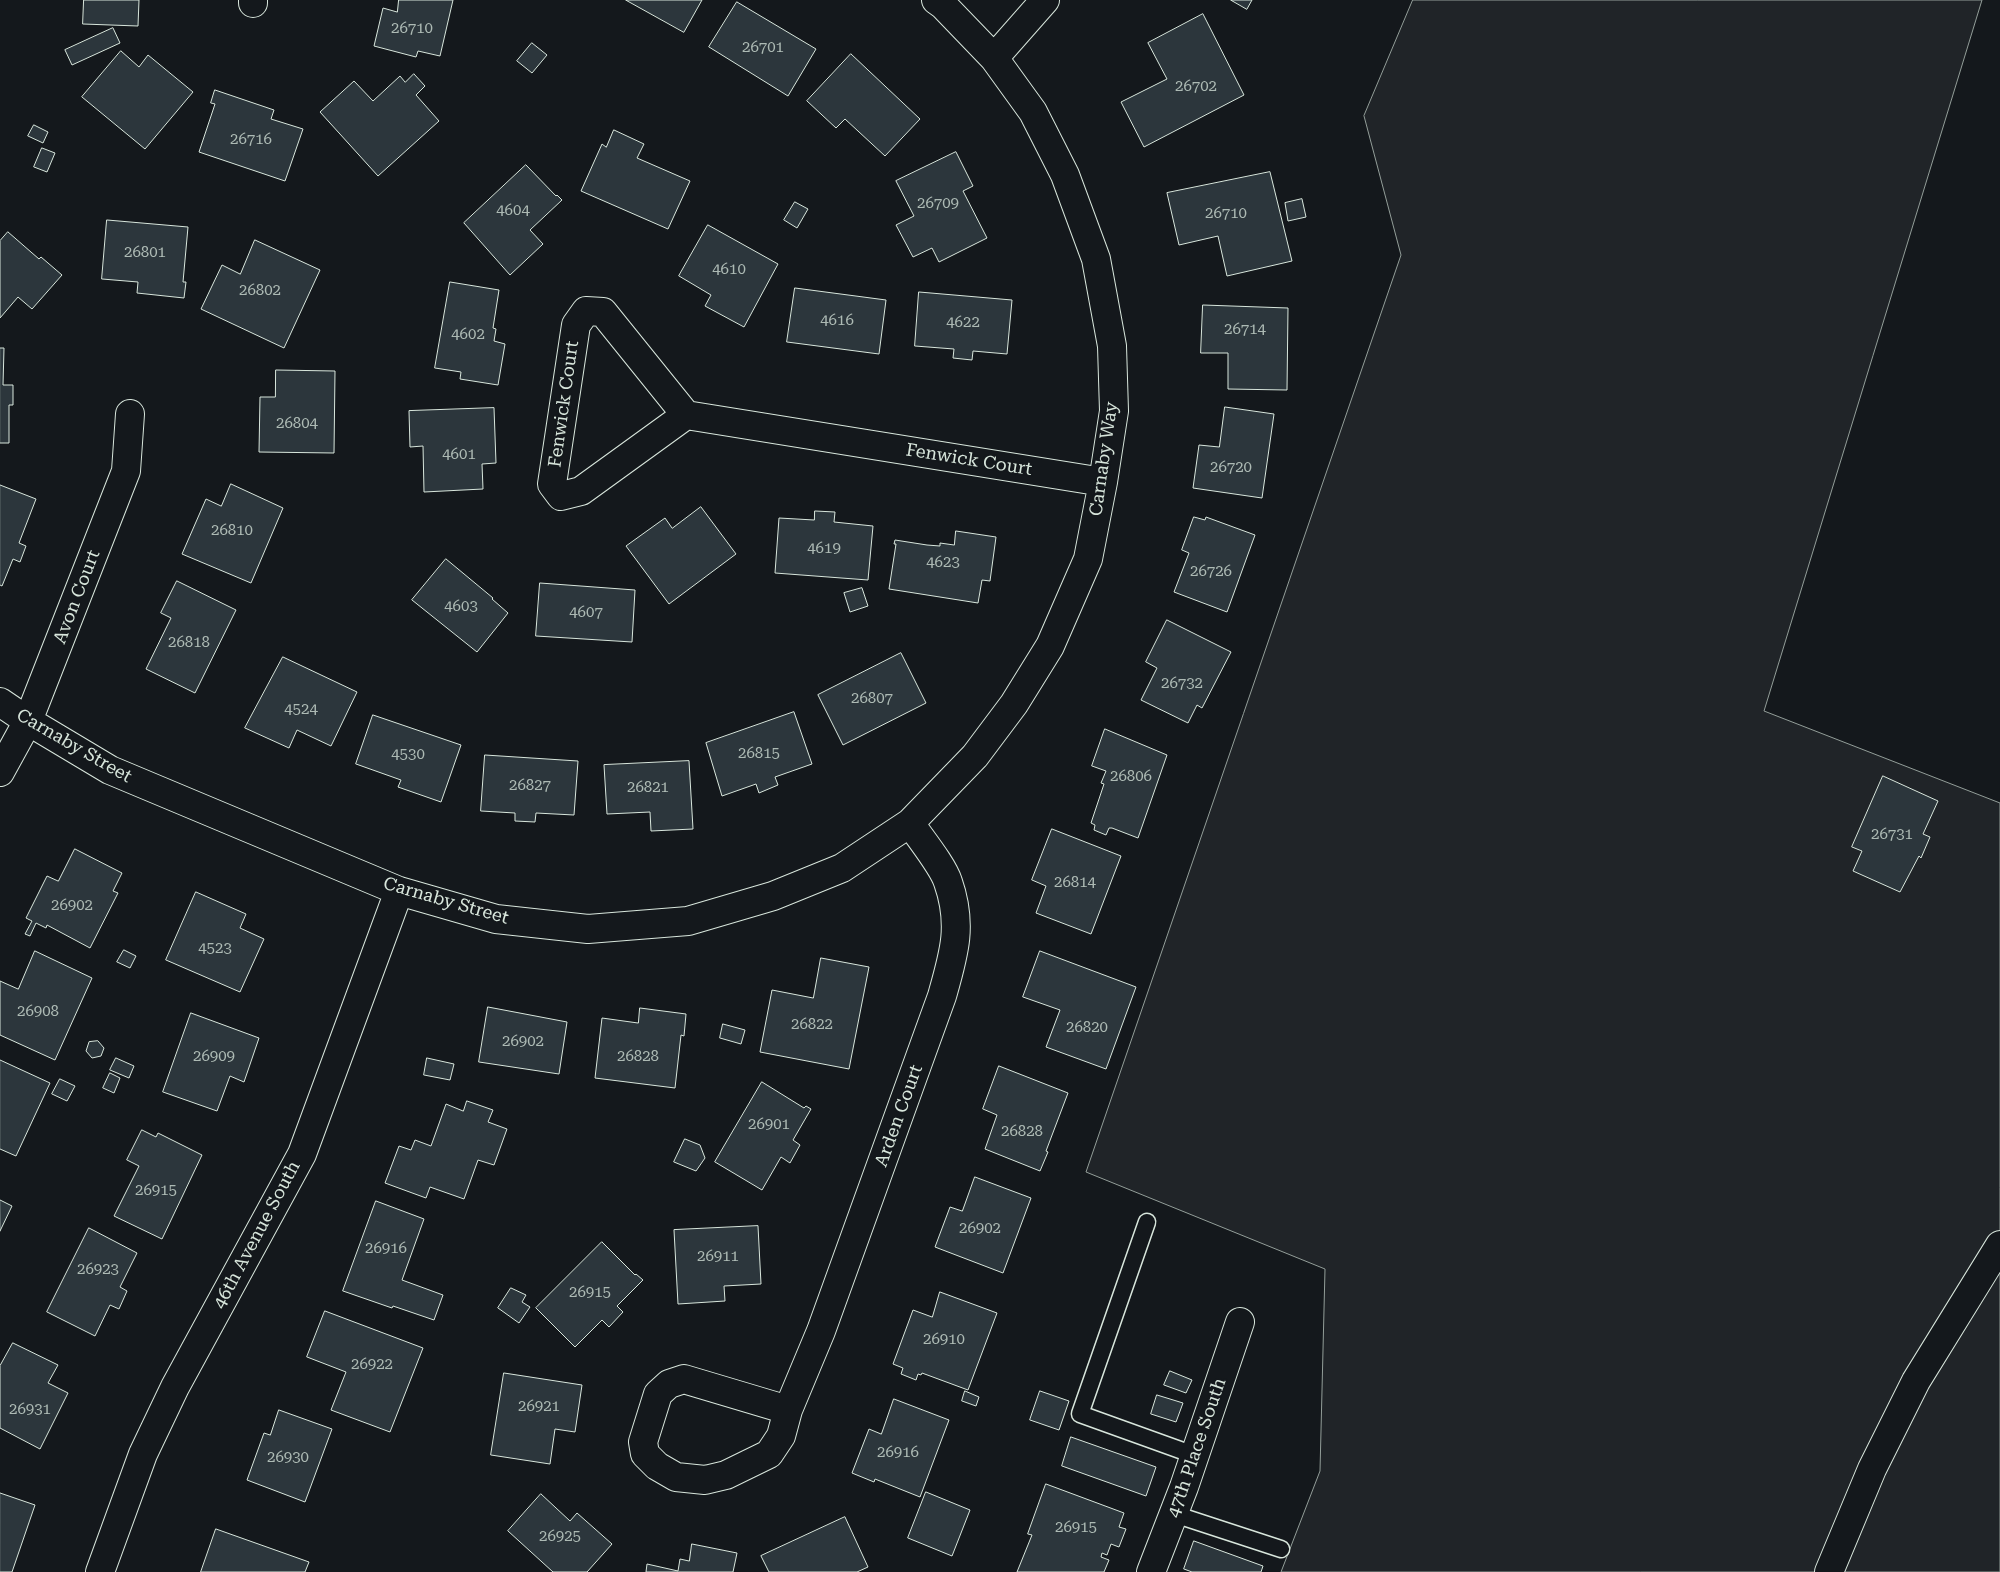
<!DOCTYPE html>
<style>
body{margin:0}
canvas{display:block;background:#14181c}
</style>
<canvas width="2000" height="1572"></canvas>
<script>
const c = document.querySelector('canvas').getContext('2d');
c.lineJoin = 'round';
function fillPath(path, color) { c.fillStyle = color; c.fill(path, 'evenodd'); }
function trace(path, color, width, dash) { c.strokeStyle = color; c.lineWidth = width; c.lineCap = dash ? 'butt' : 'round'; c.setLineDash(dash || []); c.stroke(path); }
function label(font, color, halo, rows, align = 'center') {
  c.font = font + ' "Roboto Serif",serif'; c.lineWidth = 4; c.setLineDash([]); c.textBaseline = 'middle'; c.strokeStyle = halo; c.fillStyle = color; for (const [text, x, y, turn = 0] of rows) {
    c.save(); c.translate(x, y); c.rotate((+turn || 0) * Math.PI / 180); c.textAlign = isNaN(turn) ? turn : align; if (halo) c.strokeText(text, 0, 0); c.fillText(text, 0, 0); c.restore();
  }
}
const green = new Path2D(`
 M1413 0H1982L1764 711 2000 803V1572H1281L1320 1471 1325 1269 1086 1172 1401 255 1364 116Z`);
fillPath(green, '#202428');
trace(green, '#939e99', 1);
const building = new Path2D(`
 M84 0H139L138 26 83 24Z
 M399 0H453L440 56 418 51 416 57 374 46 383 8 397 12Z
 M626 0H702L684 32Z
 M1231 0H1252L1247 9Z
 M737 2 816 49 788 96 709 47Z
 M1203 14 1244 95 1144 147 1121 102 1167 79 1148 43Z
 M113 28 120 43 72 65 65 50Z
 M532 43 547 55 532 73 517 61Z
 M121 51 139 67 148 55 193 92 145 149 82 97Z
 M851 54 920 119 885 156 845 119 836 128 807 101Z
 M414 74 425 86 416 95 439 121 378 176 320 112 354 81 373 101 400 76 405 82Z
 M215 90 274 110 271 119 303 129 285 181 199 152 215 104 211 103Z
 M34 125 48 132 43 143 28 136Z
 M614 130 644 144 637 158 690 181 668 229 581 191 602 144 606 147Z
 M42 148 55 153 47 172 34 167Z
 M956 152 973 186 963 191 987 238 939 262 932 248 913 257 896 225 914 216 896 181Z
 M526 165 556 196 557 195 562 200 530 230 543 244 510 275 464 223Z
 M1270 172 1292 261 1227 276 1218 236 1179 245 1167 193Z
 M1302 199 1306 217 1288 221 1285 203Z
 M795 202 808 209 797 228 784 220Z
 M107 220 188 227 183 282H186L184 298 137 293 138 282 102 279Z
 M708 225 778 264 744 327 705 306 711 295 679 276Z
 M8 232 39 259 41 257 62 275 32 309 18 297 0 318V241Z
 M255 240 320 270 284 348 201 309 222 265 240 274Z
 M450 282 499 290 493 328 496 329 494 341 505 344 498 385 460 379 461 372 435 368Z
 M795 288 886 300 879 354 787 342Z
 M919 292 1012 300 1007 354 973 351 972 360 953 358 954 349 915 346Z
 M1203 305 1288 308 1287 390 1228 389V353H1201Z
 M0 348H4L3 385H13V405H9V443H0Z
 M276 370 335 371 334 453 259 452 260 397H275Z
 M1225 407 1274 414 1262 498 1193 488 1199 445 1219 447Z
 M494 408 496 463 482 464 483 489 424 492 423 446 410 447 409 411Z
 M231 484 283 508 251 583 182 554 206 499 221 506Z
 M0 485 36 499 19 543 26 546 20 562 13 559 2 586 0 585Z
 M701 507 736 554 669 604 626 546 665 518 672 528Z
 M815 511 835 512 834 522 873 526 868 580 775 573 779 518 814 520Z
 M1194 517 1205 520 1206 517 1255 535 1227 612 1174 592 1189 553 1182 550Z
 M956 531 996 537 990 581 982 580 978 603 889 589 896 544H894L895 540 927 545 940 546V543L954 545Z
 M446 559 493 598 492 599 508 613 477 652 412 600Z
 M177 581 236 610 195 693 146 669 171 618 161 613Z
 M540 583 635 590 632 642 536 636Z
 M862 588 868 606 850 612 844 593Z
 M1167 620 1231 652 1202 708 1197 705 1188 723 1141 700 1157 668 1146 662Z
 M901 653 926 703 843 745 818 695Z
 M283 657 357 692 331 746 297 730 289 748 245 728Z
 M794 712 812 764 775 777 778 785 759 793 756 784 722 796 706 743Z
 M373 715 461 745 441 802 398 787 401 780 356 764Z
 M1105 729 1167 755 1138 838 1112 828H1109L1106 835 1094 830 1095 825 1091 823 1104 784 1101 783 1106 771 1092 766Z
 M485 755 578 761 574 815 536 813 535 822 515 821V813L481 811Z
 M689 761 693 829 651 831 650 812 607 814 604 765Z
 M1883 776 1938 801 1923 834 1930 837 1921 858 1919 856 1900 892 1853 871 1862 851 1852 847Z
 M1052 829 1121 856 1091 934 1036 913 1046 886 1032 880Z
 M75 849 122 873 113 891 118 893 90 948 47 925 46 928 36 923 30 936 25 934 32 921 26 918 47 876 58 881Z
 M196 892 246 914 240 928 264 939 240 992 166 960Z
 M124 950 136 956 130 968 117 962Z
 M35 951 92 978 55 1060 0 1035V981L18 989Z
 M1040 951 1136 987 1106 1069 1046 1047 1060 1010 1023 997Z
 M821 958 869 967 849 1069 760 1052 772 990 813 998Z
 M488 1007 567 1022 559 1074 479 1062Z
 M640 1008 686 1014 684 1036 681 1035 675 1088 595 1078 602 1018 638 1023Z
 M191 1013 259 1038 244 1082 230 1076 217 1111 163 1092Z
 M723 1024 745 1030 741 1044 720 1038Z
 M98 1041 104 1048 101 1056 92 1058 86 1051 89 1042Z
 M116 1058 134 1066 129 1078 110 1070Z
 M427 1058 454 1064 450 1080 424 1075Z
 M0 1060 50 1083 16 1156 0 1149Z
 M999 1066 1068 1093 1046 1151 1048 1152 1040 1171 985 1149 997 1115 983 1109Z
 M110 1073 120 1078 114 1093 103 1088Z
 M60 1079 75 1086 67 1101 52 1094Z
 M762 1082 804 1108 806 1106 811 1109 793 1140 800 1145 790 1163 781 1157 762 1190 715 1162Z
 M467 1101 493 1110 488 1122 507 1129 494 1165 478 1160 464 1199 430 1187 426 1198 385 1183 399 1146 411 1150 415 1140 431 1146 446 1104 463 1111Z
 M142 1130 156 1137 158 1133 202 1155 162 1239 114 1216 139 1166 127 1160Z
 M685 1139 700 1145 705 1158 696 1171 674 1162Z
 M975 1177 1031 1198 1003 1273 935 1247 950 1207 962 1211Z
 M0 1200 12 1206 0 1231Z
 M376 1201 424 1219 402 1280 443 1295 434 1320 393 1306 392 1308 343 1291Z
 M758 1226 761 1284 724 1286 725 1301 678 1304 674 1230Z
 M89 1228 137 1253 120 1287 127 1291 119 1309 110 1305 95 1336 47 1312Z
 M602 1242 635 1275 636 1274 643 1280 617 1306 623 1312 609 1327 602 1320 575 1347 536 1308Z
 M511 1288 526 1295 522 1302 530 1307 519 1323 498 1308Z
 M940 1292 997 1313 968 1390 922 1373 921 1375 918 1374 916 1380 901 1374 903 1368 893 1364 913 1310 932 1317Z
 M325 1311 423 1348 390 1432 331 1410 346 1372 307 1357Z
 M13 1343 58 1365 48 1383 68 1393 40 1449 0 1428V1366Z
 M1170 1371 1192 1380 1186 1393 1164 1385Z
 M504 1373 582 1385 575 1432 555 1429 550 1464 491 1455Z
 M965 1391 979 1397 976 1406 962 1401Z
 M1040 1391 1069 1401 1059 1430 1030 1420Z
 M1157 1395 1183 1403 1176 1422 1151 1414Z
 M894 1399 949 1420 920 1497 875 1479 874 1482 852 1473 869 1429 881 1434Z
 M279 1410 332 1429 305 1502 247 1480 264 1433 270 1435Z
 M1071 1437 1156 1467 1146 1496 1062 1466Z
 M1046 1484 1124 1513 1119 1527 1126 1529 1119 1547 1111 1544 1107 1555 1102 1553 1101 1557 1109 1560 1104 1572H1017L1032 1535 1028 1534Z
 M926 1492 970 1510 952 1556 908 1538Z
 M0 1493 35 1505 12 1572H0Z
 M541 1494 570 1521 577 1513 612 1544 587 1572H553L508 1531Z
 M845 1517 868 1567 857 1572H769L761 1556Z
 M216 1529 309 1562 305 1572H201Z
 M1194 1541 1263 1566 1261 1572H1192L1184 1569Z
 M692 1544 737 1553 733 1572H646L647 1564 678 1571 680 1559 689 1561Z`);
fillPath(building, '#2c363c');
trace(building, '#d8e6dc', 1);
const service = new Path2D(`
 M1147 1222 1080 1414 1194 1455
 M1174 1514 1281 1549`);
const minor = new Path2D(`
 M253 3V0
 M994 58 1045 0
 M586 311 603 312 686 415 581 491 561 496 552 484 576 325Z
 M686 415 1103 482
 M0 702 28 721 110 770 399 891 496 919 588 929 688 921 773 896 842 868 910 823 975 756 1014 704 1050 646 1088 559 1103 482 1114 411 1112 346 1096 259 1065 175 1033 112 994 58 943 5 936 0
 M0 772 28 721 126 471 130 414
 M788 1410 781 1436 769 1454 726 1475 705 1480 676 1477 657 1466 645 1454 643 1442 658 1394 669 1384 684 1379 788 1410 821 1331 942 996C954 954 963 925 948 882 943 866 920 838 910 823
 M100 1572 143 1454 175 1387 302 1154 399 891
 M1151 1572 1184 1487 1240 1322`);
const tertiary = new Path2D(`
 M1829 1572 1872 1469 1916 1381 2000 1245`);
trace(service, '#d8e6dc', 19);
trace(minor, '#d8e6dc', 30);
trace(tertiary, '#d8e6dc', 30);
trace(service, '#14181c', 16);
trace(minor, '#14181c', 28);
trace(tertiary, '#14181c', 28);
label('15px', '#adbab4', null, [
 ["26710",412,29],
 ["26701",763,48],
 ["26702",1196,87],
 ["26716",251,140],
 ["26709",938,204],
 ["4604",513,211],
 ["26710",1226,214],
 ["26801",145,253],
 ["4610",729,270],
 ["26802",260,291],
 ["4616",837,321],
 ["4622",963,323],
 ["26714",1245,330],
 ["4602",468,335],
 ["26804",297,424],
 ["4601",459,455],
 ["26720",1231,468],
 ["26810",232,531],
 ["4619",824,549],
 ["4623",943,563],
 ["26726",1211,572],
 ["4603",461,607],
 ["4607",586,613],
 ["26818",189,643],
 ["26732",1182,684],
 ["26807",872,699],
 ["4524",301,710],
 ["26815",759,754],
 ["4530",408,755],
 ["26806",1131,777],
 ["26827",530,786],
 ["26821",648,788],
 ["26731",1892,835],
 ["26814",1075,883],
 ["26902",72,906],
 ["4523",215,949],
 ["26908",38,1012],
 ["26822",812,1025],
 ["26820",1087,1028],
 ["26902",523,1042],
 ["26909",214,1057],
 ["26828",638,1057],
 ["26901",769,1125],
 ["26828",1022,1132],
 ["26915",156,1191],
 ["26902",980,1229],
 ["26916",386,1249],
 ["26911",718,1257],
 ["26923",98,1270],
 ["26915",590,1293],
 ["26910",944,1340],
 ["26922",372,1365],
 ["26921",539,1407],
 ["26931",30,1410],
 ["26916",898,1453],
 ["26930",288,1458],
 ["26915",1076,1528],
 ["26925",560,1537]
]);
label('18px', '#d8e6dc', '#14181c', [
 ["Fenwick Court",564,404,-82],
 ["Carnaby Way",1104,459,-82],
 ["Fenwick Court",969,460,9],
 ["Avon Court",77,597,-69],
 ["Carnaby Street",74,746,30],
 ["Carnaby Street",446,901,16],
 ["Arden Court",899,1116,-70],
 ["46th Avenue South",257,1235,-62],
 ["47th Place South",1197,1448,-71]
]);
</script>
